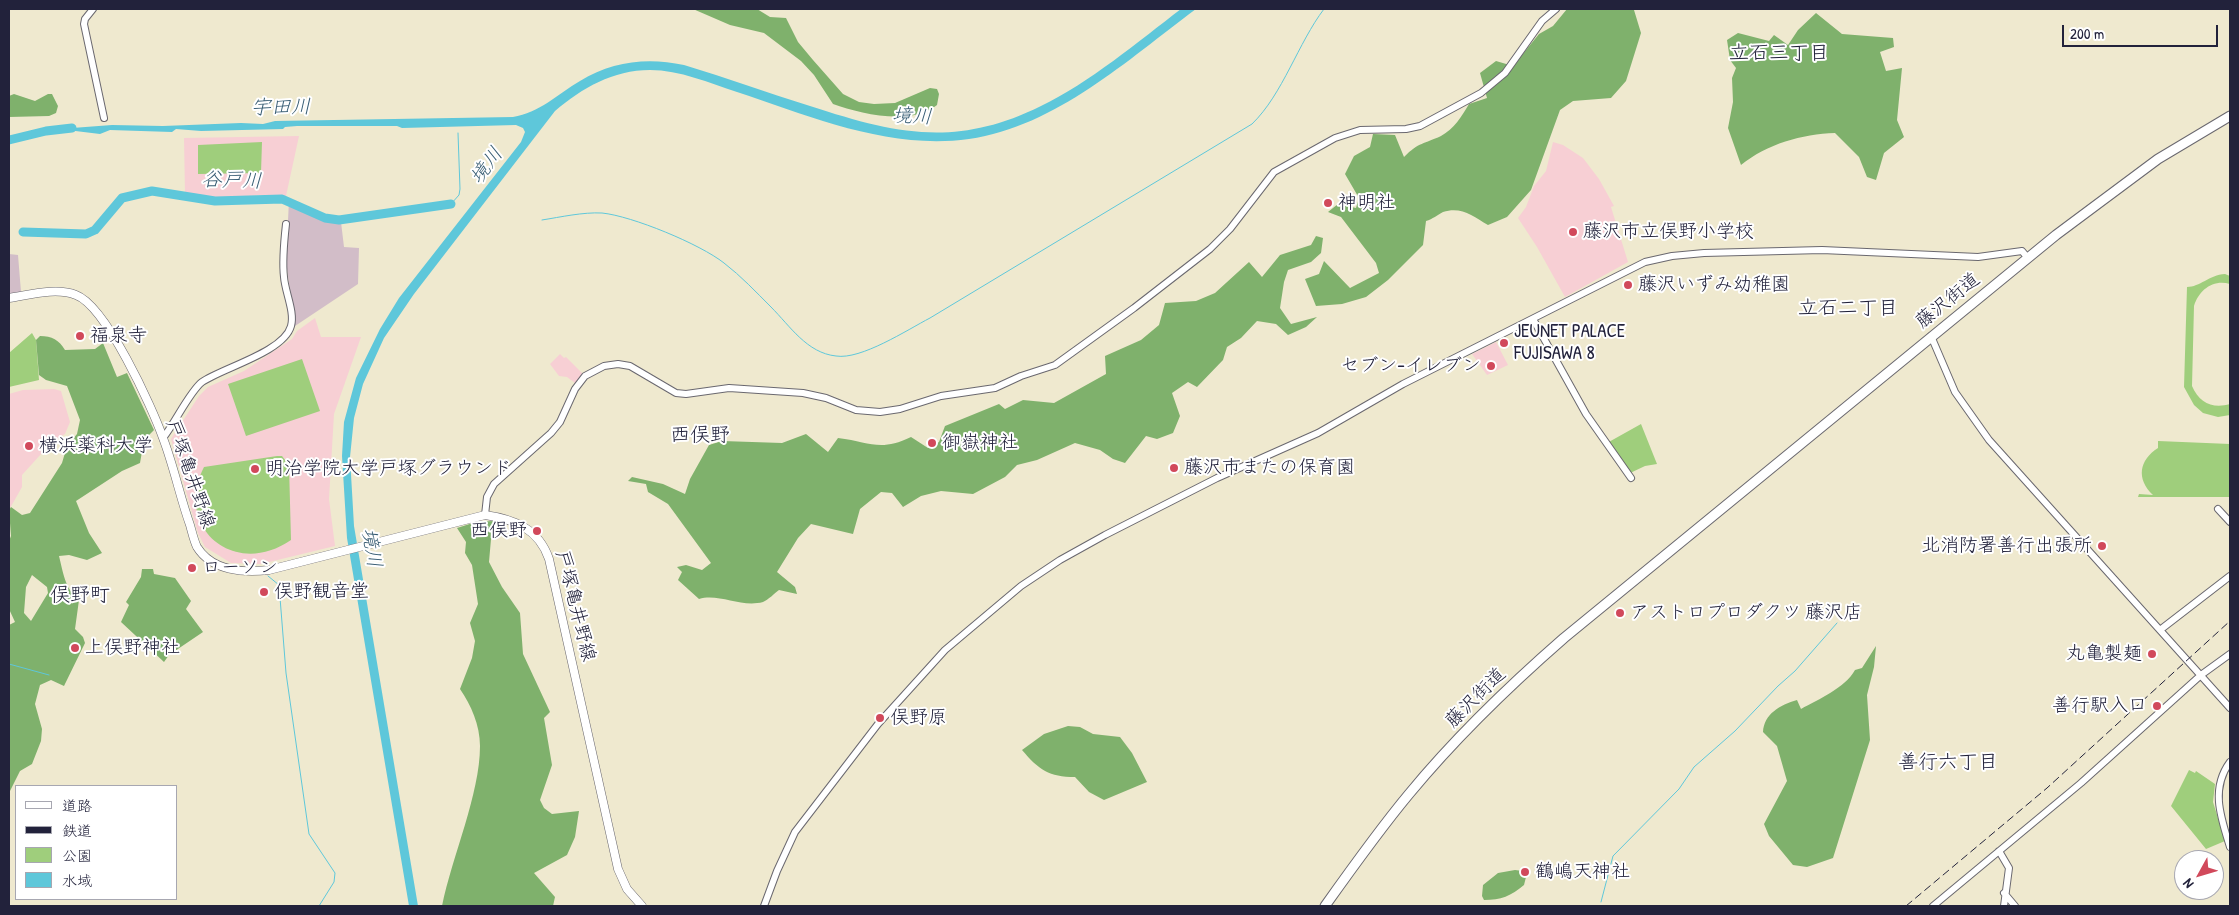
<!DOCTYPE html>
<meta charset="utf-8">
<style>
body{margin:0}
#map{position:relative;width:2239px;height:915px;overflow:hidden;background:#efe9cf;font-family:"Patrick Hand","Klee One",sans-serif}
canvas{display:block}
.frame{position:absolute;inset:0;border:10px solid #22223b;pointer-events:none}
.legend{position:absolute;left:15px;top:785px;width:162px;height:115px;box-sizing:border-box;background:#fff;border:1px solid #a7a7b1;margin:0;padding:6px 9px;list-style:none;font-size:15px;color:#22223b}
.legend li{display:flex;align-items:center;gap:10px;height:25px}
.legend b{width:25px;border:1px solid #a7a7b1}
.north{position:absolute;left:2174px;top:850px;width:50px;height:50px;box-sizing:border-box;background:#fff;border:1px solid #a7a7b1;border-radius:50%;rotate:231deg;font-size:14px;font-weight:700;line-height:20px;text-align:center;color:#22223b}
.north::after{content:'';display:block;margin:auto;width:18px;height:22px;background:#d1495b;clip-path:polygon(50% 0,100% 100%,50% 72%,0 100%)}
.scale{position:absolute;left:2062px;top:25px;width:156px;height:22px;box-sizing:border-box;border:2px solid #22223b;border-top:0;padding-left:6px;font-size:15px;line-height:18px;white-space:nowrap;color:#22223b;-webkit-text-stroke:4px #fff;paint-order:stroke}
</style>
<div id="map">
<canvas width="2239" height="915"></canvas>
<div class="frame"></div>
<ul class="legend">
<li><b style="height:6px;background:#fff"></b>道路</li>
<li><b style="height:6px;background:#22223b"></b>鉄道</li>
<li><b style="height:14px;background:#9fce7c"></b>公園</li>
<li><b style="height:14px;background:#5ec7da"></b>水域</li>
</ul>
<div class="north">N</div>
<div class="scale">200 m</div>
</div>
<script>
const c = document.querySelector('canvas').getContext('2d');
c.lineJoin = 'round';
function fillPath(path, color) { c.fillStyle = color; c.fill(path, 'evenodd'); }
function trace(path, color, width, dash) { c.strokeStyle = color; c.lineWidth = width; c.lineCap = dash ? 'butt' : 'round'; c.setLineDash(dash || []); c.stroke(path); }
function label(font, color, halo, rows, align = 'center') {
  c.font = font + ' "Patrick Hand","Klee One",sans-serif'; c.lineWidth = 4; c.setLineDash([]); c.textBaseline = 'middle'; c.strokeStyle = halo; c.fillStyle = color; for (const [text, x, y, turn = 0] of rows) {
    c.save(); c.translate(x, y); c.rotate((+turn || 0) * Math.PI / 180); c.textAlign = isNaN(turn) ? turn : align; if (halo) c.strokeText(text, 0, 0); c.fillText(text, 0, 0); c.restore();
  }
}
fillPath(new Path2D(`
 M299 136 286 196 264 195 209 199 185 194 184 138Z
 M1553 142 1563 145 1583 158 1599 179 1614 206 1611 207 1628 262 1565 297 1537 247 1518 218 1526 207 1534 186 1546 171Z
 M315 318 321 337H361L334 414 329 499 335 546 261 564 231 563 205 547 198 533 171 439 199 396 208 387 244 371 292 339 297 331Z
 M1496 342 1508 365 1487 375 1472 354Z
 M560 354 564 358 566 357 583 374 575 383 567 377 559 376 550 364Z
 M54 389 61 391 70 422 65 434 52 442 22 475V487L9 510V394L23 390Z`), '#f7cfd4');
fillPath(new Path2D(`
 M289 200 325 218 341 222 344 247 359 248 358 284 295 326 286 262Z
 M9 254 18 255 21 292 9 295Z`), '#d2bdc8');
fillPath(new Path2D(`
 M262 142 261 173 198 174V145Z
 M2225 274 2230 276V284C2213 279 2199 290 2194 306L2192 386C2199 403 2213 409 2230 404V415L2218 417 2203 413 2194 405 2184 387 2187 287C2200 287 2209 275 2225 274Z
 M32 333 36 340 39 380 9 387V353Z
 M302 359 320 411 246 436 228 384Z
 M1641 424 1657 464 1645 466 1628 474 1607 443Z
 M2158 441 2230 444 2229 497H2138L2139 494 2153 495C2136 479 2139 460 2158 448Z
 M277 456H282L289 465 291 540C235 579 173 528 204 467Z
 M2189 770 2195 773 2196 771 2215 784 2213 802 2225 841 2206 849 2171 806Z`), '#9fce7c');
fillPath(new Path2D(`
 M693 9H757L770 17 786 18 798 42 813 60 843 94 859 102 874 104 895 103 930 88 937 89 939 94 937 105C911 126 861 114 833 104L814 75 801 61 764 33 730 25Z
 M1567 9H1636L1634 10 1641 33 1626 81 1611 98 1573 101 1560 110 1531 190 1507 217 1488 225C1473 216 1461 206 1443 212 1437 215 1433 219 1426 221L1423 245 1388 280 1366 297 1342 304 1316 306 1305 279 1319 274 1324 261 1350 288 1379 273 1376 263 1341 217 1328 212 1338 204 1356 208 1359 198 1345 174 1354 156 1370 147 1373 134 1395 135 1404 157C1419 142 1424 144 1441 136 1454 129 1462 116 1469 104L1487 98 1480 73 1496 61 1513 66 1539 34 1553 26Z
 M1816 13 1842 34 1893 38 1894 47 1880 52 1886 71 1902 68 1897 120 1904 137 1884 153 1876 180 1867 177 1859 157 1835 133C1802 134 1767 144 1741 165L1728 128 1733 102 1732 78 1736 68 1730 60 1727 40 1738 33 1769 41 1774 35 1788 45 1798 30Z
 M14 94 35 101 48 94H52L58 106 56 113 49 116 9 117V96Z
 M1316 236 1323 238 1321 253 1311 262 1288 270 1284 282 1280 308 1291 324 1317 317 1306 327 1288 335 1276 324 1257 321 1241 338 1227 347 1223 360 1197 387 1188 382 1172 393 1180 416 1173 433 1157 439 1146 436 1125 463 1113 459 1100 450 1075 443 1037 460 1017 465 1005 477 973 494 941 491 921 496 903 507 892 493 881 492 860 509 853 534 811 524 798 538 777 572 795 587 797 594 779 590C775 593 768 600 763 602 741 608 719 593 699 599L678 580 682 572 677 567 686 565 702 570 711 563 668 504 648 492 646 484 628 481 632 477 663 484 685 494 690 479 709 445 722 441 782 443 806 434 828 452 838 438C870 442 880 452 911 437L928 448 939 442 945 426 999 404 1005 409 1023 400 1054 403 1106 374 1105 356 1141 340 1159 325 1165 303 1196 301 1215 293 1249 262 1262 277 1280 255 1311 245Z
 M40 336C52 336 59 340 65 350L95 349 103 343 117 377 127 373 154 430 144 440 140 463 122 471 76 501 89 533 102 553 87 560 69 555 59 556C63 572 65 589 79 600L75 629 83 637 85 643 64 686 51 680 40 685 35 704 42 729 41 741 32 764 20 771 9 793V625L15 622 9 609V541L11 536 9 510 11 507 22 515 30 513 62 463 67 446 77 434 80 420 67 386 46 380 39 375 36 340ZM32 575 47 587 48 593 31 621 24 613 26 587Z
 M493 521 500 530 491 539 489 562 502 587 520 613 523 654 550 712 544 718 552 765 540 800 544 808 552 814 579 811 575 837 567 855 534 873 555 897 553 906H442C452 857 480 794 480 746 480 725 471 705 460 689L472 658 475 641 470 623 478 604 472 565 465 553 466 542 457 528 476 522Z
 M142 569H153L154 574 175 578 191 601 186 609 203 632 169 655 164 662 121 622 129 605 126 602 141 577Z
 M1876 646 1874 667 1867 695 1870 740 1833 858 1807 867 1793 865 1769 836 1764 824 1787 781 1777 746 1763 732C1764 714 1780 705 1797 700L1801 709C1819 699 1845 688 1855 670L1862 668Z
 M1068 726 1080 727 1093 734 1120 737 1132 753 1147 782 1104 800 1089 792 1075 777C1049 777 1039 770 1022 750L1044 734Z
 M1515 870 1523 871 1526 877 1524 885C1511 896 1501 900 1484 900L1482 896 1483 885 1498 873Z`), '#7fb16c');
fillPath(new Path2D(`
 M1181 9H1196C1127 60 1057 126 969 139 889 150 812 117 737 92 709 83 680 70 650 70 613 70 582 88 555 111L414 294 384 338 363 384 354 418 350 457 354 526 418 906H409L347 538 342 456 344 422 356 378 380 329 399 298 521 142 525 132 523 128 516 125 402 128 397 126H297L285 127 283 129 201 131 176 129 172 132 110 130 100 134 59 129 112 125 163 126 241 123 263 124 275 121 513 117C539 113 558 94 580 81 612 61 648 57 684 65 727 78 768 93 810 106 896 134 956 148 1041 106 1089 83 1139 41 1181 9Z`), '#5ec7da');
trace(new Path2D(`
 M451 204 459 195 460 189 458 133
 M542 220C561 217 583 212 602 213 632 216 700 244 724 263 741 276 756 292 771 307 790 326 807 353 836 356 861 360 907 330 930 318L1252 124C1283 94 1298 43 1324 9
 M268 576 279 585 286 673 309 834 335 873 334 882 319 906
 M9 664 49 675
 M1601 902 1613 856 1679 789 1694 767 1735 731 1778 686 1795 671 1837 623
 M1599 906H1600`), '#5ec7da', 1);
trace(new Path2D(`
 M9 140 46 131 72 128
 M23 232 86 234 95 230 122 198 152 191 215 201 282 199 325 218 339 220 451 204`), '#5ec7da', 9);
const minor = new Path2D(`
 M93 9 85 19 84 24 104 118
 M1533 319 1586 414 1631 478
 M1931 336 1955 392 1989 440 2230 708
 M163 438C175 423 190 391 202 382 222 368 284 352 291 326 295 312 285 292 284 277 282 260 284 242 286 224
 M2218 509 2230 522
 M485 515 487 497 494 484 551 433 560 422 575 389 585 376 604 366 618 364 630 366 676 393 686 394 729 388 803 393 826 398 856 410 880 412 900 409 941 396 995 388 1021 376 1055 365 1134 308 1210 249 1230 229 1274 172 1335 138 1360 130 1406 129 1420 126 1481 93 1505 73 1542 21 1556 9
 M2160 630 2230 576
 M2230 762C2210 789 2221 818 2230 847
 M1999 851 2009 868 2004 906
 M2004 893 2015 906
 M764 906 777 871 795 832 878 724 945 650 1021 586 1060 560 1105 535 1217 478 1318 433 1403 384 1645 262 1672 256 1704 253 1822 250 1978 257 2022 251 2027 257
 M1933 906 2081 783 2201 675 2230 654`);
const major = new Path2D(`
 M9 298C29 295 56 287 76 295 106 306 152 407 163 438 174 467 180 497 190 525 192 532 194 541 197 547 212 571 244 573 269 570L485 515C514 519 539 529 549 559L618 869 627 889 642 906`);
const highway = new Path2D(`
 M1325 906C1352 868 1379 830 1409 794 1456 737 1509 686 1564 638L2056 235 2158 159 2230 116`);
trace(minor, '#6a686f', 8);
trace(major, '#6a686f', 9);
trace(highway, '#6a686f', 11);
trace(minor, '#fff', 6);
trace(major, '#fff', 8);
trace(highway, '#fff', 9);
trace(new Path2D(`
 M1906 906 2047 788 2230 621`), '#22223b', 1, [8, 4]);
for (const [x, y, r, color] of [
 [1328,203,5,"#d1495b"],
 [1573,232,5,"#d1495b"],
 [1628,285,5,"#d1495b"],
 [80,336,5,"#d1495b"],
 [1504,343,5,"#d1495b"],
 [1491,366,5,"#d1495b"],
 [932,443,5,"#d1495b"],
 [29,446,5,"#d1495b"],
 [1174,468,5,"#d1495b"],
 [255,469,5,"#d1495b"],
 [537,531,5,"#d1495b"],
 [2102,546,5,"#d1495b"],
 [192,568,5,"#d1495b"],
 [264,592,5,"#d1495b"],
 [1620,613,5,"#d1495b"],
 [75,648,5,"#d1495b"],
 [2152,654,5,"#d1495b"],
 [2157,706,5,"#d1495b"],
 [880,718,5,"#d1495b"],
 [1525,872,5,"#d1495b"]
]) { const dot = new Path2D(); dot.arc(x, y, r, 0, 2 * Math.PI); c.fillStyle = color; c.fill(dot); trace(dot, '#fff', 2); }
label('19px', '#22223b', '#fff', [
 ["神明社",1338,203],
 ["藤沢市立俣野小学校",1583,232],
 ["藤沢いずみ幼稚園",1638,285],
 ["JEUNET PALACE",1514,332],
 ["FUJISAWA 8",1514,354],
 ["福泉寺",90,336],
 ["セブン-イレブン",1481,366,"right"],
 ["御嶽神社",942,443],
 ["横浜薬科大学",39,446],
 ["藤沢市またの保育園",1184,468],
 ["明治学院大学戸塚グラウンド",265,469],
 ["西俣野",527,531,"right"],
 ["北消防署善行出張所",2092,546,"right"],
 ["ローソン",202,568],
 ["俣野観音堂",274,592],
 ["アストロプロダクツ 藤沢店",1630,613],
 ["上俣野神社",85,648],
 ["丸亀製麺",2142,654,"right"],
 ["善行駅入口",2147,706,"right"],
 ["俣野原",890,718],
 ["鶴嶋天神社",1535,872]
], 'left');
label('19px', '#22223b', '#fff', [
 ["藤沢街道",1948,301,-39],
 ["戸塚亀井野線",190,474,71],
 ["戸塚亀井野線",575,606,76],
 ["藤沢街道",1476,698,-45]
]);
label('20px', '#22223b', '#fff', [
 ["立石三丁目",1779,54],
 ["立石二丁目",1848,309],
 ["西俣野",700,436],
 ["俣野町",80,596],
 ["善行六丁目",1948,763]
]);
label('italic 20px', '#375c73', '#fff', [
 ["宇田川",281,108,-1],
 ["境川",912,117,3],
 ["境川",487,166,-53],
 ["谷戸川",232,181,2],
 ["境川",371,548,81]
]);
</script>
